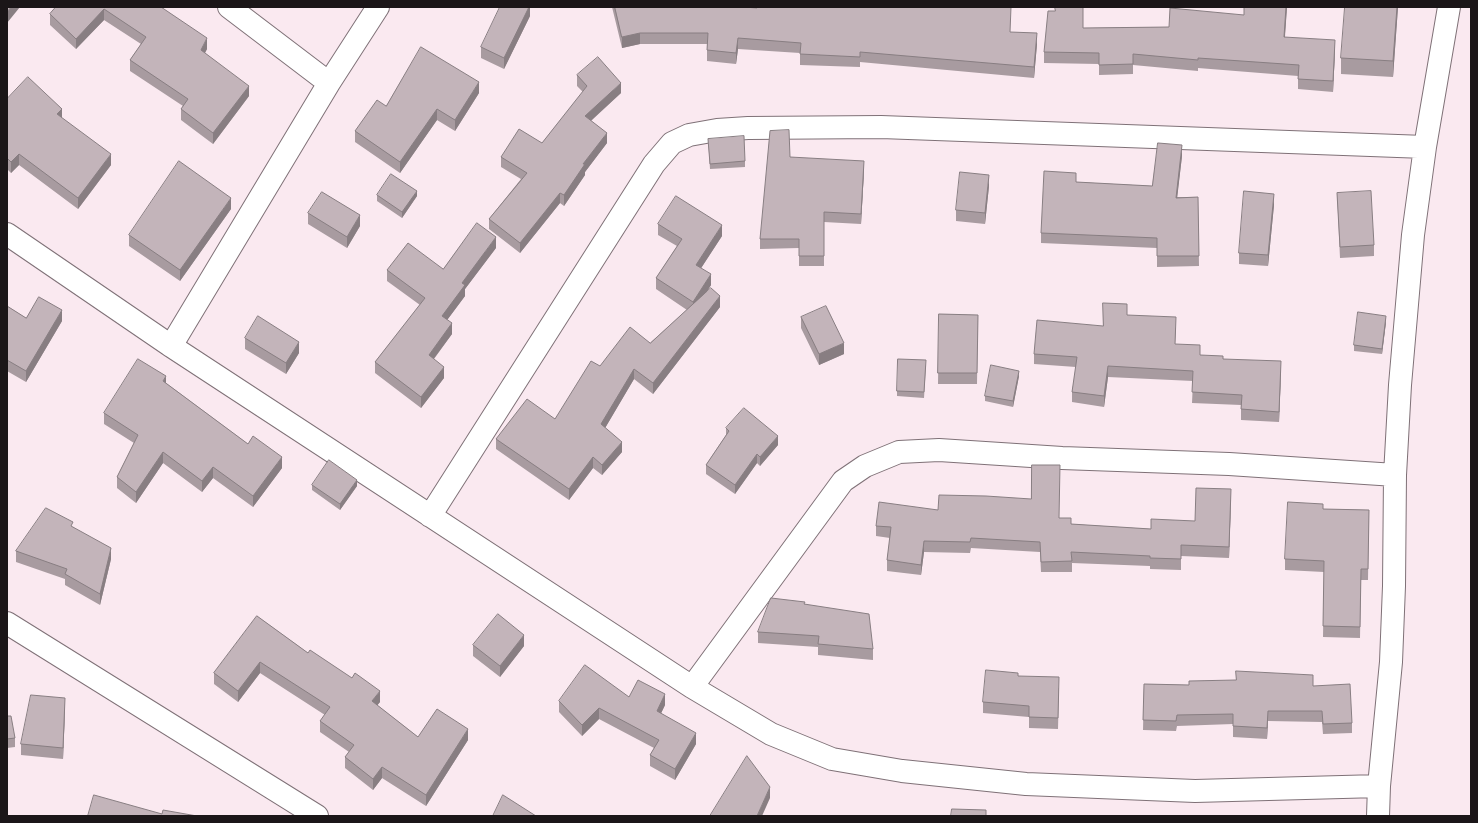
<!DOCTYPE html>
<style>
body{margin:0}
#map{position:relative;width:1478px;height:823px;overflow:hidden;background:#fae9f0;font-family:Karla,sans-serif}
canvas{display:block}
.frame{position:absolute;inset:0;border:8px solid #1b1618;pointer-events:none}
</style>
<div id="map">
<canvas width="1478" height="823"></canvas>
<div class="frame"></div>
</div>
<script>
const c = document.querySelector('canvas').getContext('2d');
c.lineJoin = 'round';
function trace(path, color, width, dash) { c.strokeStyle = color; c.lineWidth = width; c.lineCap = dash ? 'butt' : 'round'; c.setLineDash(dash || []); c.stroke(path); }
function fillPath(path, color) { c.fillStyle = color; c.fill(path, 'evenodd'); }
const minor = new Path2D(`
 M229 7 329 83
 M7 234 171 346 692 687 771 734 832 759 902 771 1026 784 1195 791 1379 786
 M171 346 329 83 378 7
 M430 516 654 164 672 143 689 135 717 130 748 128 881 127 1425 147
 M7 623 317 816
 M692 687 843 481 865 466 899 452 939 450 1062 458 1229 464 1395 475
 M1378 816 1379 786 1391 662 1394 586 1395 475 1400 385 1413 235 1425 147 1449 7`);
trace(minor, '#7f7177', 24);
trace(minor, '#fff', 22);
fillPath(new Path2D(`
 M56 7H161L207 49 205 53 249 96 213 144 181 120V109L183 106 130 71V60L141 44 104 20 76 49 50 25V14Z
 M530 7V16L504 69 481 58V47Z
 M612 7H744L1010 32 1037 44 1034 78 860 62V67L800 65V53L738 49 736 64 707 61V44H640L622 48Z
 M1244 7H1287L1285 37 1335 51 1333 92 1298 89V76L1198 68V71L1133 65V74L1099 75V64L1044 63V52L1083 28 1169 27 1244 15Z
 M1398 7 1393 77 1341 74V58Z
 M577 75 621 93 591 121 607 143 585 172V175L564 206 560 203 520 253 489 229V219L521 179 501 167V157L542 143 583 92 577 86Z
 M479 93 455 131 437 120 400 173 355 142V131L386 106Z
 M7 99 62 118 111 165 78 209 19 165 11 173 7 169Z
 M708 139 745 161V167L710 169Z
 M1182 156 1177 197H1198L1199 266 1157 267V248L1041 243V233L1076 182 1152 186Z
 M790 157 864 171 861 224 824 222V266H799V248L760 249V239Z
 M989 186 985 224 956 221V210Z
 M1337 193 1374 245V256L1340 258Z
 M377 195 417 196 402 218 377 201Z
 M1274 205 1268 266 1239 264V253Z
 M231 209 180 281 129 246V235Z
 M308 213 360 226 347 248 308 224Z
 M658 224 722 236 701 268 711 285 707 292 720 307 653 394 634 379 605 428 622 452 602 475 593 468 569 500 496 449V439L555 419 600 366 650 343 687 310 656 289V278L677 246 658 235Z
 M496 248 465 289V296L447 320 452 334 434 359 444 378 421 408 375 373V362L420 305 387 281V270L443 269Z
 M7 306 26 318 62 321 26 382 7 371Z
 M939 314 978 315 977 384H938Z
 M1127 315 1176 328 1175 344 1200 355 1223 359 1281 372 1279 422 1241 420V405L1192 403 1193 381 1108 377 1104 407 1072 402V392L1076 367 1034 364V354L1103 326Z
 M801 317 844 354 819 365 801 328Z
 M1386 322 1382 354 1354 351V345Z
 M245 338 299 353 286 374 245 349Z
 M926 365 924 398 897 396V391Z
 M1019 376 1013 407 985 401V396Z
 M166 383 248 444 282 468 253 507 213 478 202 492 163 463 136 503 117 488V477L134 443 104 424V413Z
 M726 428 778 445 760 466 757 463 735 494 706 474V465L726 435Z
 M312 485 357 486 340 510 312 490Z
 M1231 500 1229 558 1181 556V570L1150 569V566L1072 563V572H1041L1040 552 971 548 970 553 924 552 921 575 887 571V560L890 538 876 536V526L938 510 1059 518 1071 524 1151 529 1195 521Z
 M1323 509 1369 510 1368 580H1361L1360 638 1323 637 1324 572 1285 570V559Z
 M73 527 111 559 100 605 65 585V579L16 562V551Z
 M805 604 873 649V660L818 655V647L758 643V632Z
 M257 616 308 653 380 702 377 705 418 737 468 740 426 806 382 778 373 790 345 768V757L349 752 320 732V721L325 715 260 673 238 702 214 684V673Z
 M473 645 524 646 500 677 473 656Z
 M1018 676 1059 688 1058 729 1029 728V717L983 713V702Z
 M1144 684 1189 685 1313 686 1352 723V733L1323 734 1322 722 1268 721 1267 739 1233 737V724L1177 726 1176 731 1143 730Z
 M629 697 665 705 661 713 696 744 675 780 650 766V755L654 748 599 719 582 736 559 712V701Z
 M65 709 63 759 21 755V744Z
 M7 716 15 738V747L7 748Z`), '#a89ba0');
fillPath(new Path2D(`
 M11 7H20L7 23V12Z
 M529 7H530V16L504 69V58Z
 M1286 7H1287L1284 47V37Z
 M1397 7H1398L1393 77V61Z
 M104 9V20L76 49V39Z
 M640 33V44L622 48V37Z
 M1037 33V44L1034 78V67Z
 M207 38V49L201 60V50Z
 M738 38V49L736 64V53Z
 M1335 40V51L1333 92V81Z
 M479 82V93L455 131V120Z
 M621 83V93L585 126V116Z
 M249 86V96L213 144V133Z
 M62 109V120L57 114Z
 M437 109V120L400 173V162Z
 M607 133V143L585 172V175L564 206V195L583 164Z
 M1182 145V156L1176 208V198Z
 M19 154V165L11 173V162Z
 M111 154V165L78 209V198Z
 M864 161V171L861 224V214Z
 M989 175V186L985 224V213Z
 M417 191V196L402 218V212Z
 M560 193V203L520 253V243Z
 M1274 194V205L1268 266V255Z
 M231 198V209L180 281V270Z
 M360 215V226L347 248V237Z
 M722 225V236L696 276V265Z
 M496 237V248L465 289V296L442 327V316L462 283Z
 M711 274V285L693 313V302Z
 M720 296V307L653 394V383Z
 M62 310V321L26 382V371Z
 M1386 316V322L1382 354V349Z
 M452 323V334L429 365V355Z
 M299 342V353L286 374V363Z
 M844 343V354L819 365V354Z
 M1281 361V372L1279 422V412Z
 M1108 366V377L1104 407V396Z
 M444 367V378L421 408V397Z
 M634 369V379L601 435V424Z
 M1019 371V376L1013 407V401Z
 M166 376V387L163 381Z
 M778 436V445L760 466V457Z
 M622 442V452L602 475V465Z
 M163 452V463L136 503V492Z
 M757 454V463L735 494V485Z
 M282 457V468L253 507V496Z
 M593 457V468L569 500V489Z
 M213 467V478L202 492V481Z
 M357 480V486L340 510V504Z
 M1231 489V500L1229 558V547Z
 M924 541V552L921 575V565Z
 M111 548V559L100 605V594Z
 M524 635V646L500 677V666Z
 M260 662V673L238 702V691Z
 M380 691V702L372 712V701Z
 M665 694V705L657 722V711Z
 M65 698V709L63 759V748Z
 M599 708V719L582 736V725Z
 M1268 711V721L1267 739V728Z
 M468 729V740L426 806V795Z
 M696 733V744L675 780V769Z
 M382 767V778L373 790V779Z
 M770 787V798L762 816H757Z`), '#887e82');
const building = new Path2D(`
 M7 7H11L7 12Z
 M56 7H161L207 38 201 50 249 86 213 133 181 109 188 99 130 60 146 37 104 9 76 39 50 14Z
 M500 7H529L504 58 481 47Z
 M615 7H744L757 8V7H1011L1010 32 1037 33 1034 67 860 52V57L800 54 801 43 738 38 736 53 707 50 708 33H640L622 37Z
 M1055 7H1083V28L1169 27 1170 8 1244 15V7H1286L1284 37 1335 40 1333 81 1298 79 1299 65 1198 58V60L1133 54V64L1099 65V53L1044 52 1048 11H1055Z
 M1345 7H1397L1393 61 1341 58Z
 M421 47 479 82 455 120 437 109 400 162 355 131 377 100 386 106Z
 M598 57 621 83 585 116 607 133 583 164H585L564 195 560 193 520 243 489 219 527 173 501 157 519 129 542 143 587 86 577 75Z
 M28 77 62 109 57 114 111 154 78 198 19 154 11 162 7 158V99Z
 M789 130 790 157 864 161 861 214 824 212V256H799V239H760L770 131Z
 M744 136 745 161 710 164 708 139Z
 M1158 143 1182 145 1176 198 1198 197 1199 256H1157V238L1041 233 1044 171 1076 173V182L1152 186Z
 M179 161 231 198 180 270 129 235Z
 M960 172 989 175 985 213 956 210Z
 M391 174 417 191 402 212 377 195Z
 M1244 191 1274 194 1268 255 1239 253Z
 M1371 191 1374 245 1340 247 1337 193Z
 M322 192 360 215 347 237 308 213Z
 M676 196 722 225 696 265 711 274 693 302 656 278 682 239 658 224Z
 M477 223 496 237 462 283 465 285 442 316 452 323 429 355 444 367 421 397 375 362 425 298 387 270 408 243 443 269Z
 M711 288 720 296 653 383 634 369 601 424 622 442 602 465 593 457 569 489 496 439 527 399 555 419 591 361 600 366 630 327 650 343Z
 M39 297 62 310 26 371 7 360V306L26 318Z
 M1103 303 1127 304V315L1176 317 1175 344 1200 345V355L1223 356V359L1281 361 1279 412 1241 409 1242 395 1192 392 1193 371 1108 366 1104 396 1072 392 1077 357 1034 354 1037 320 1103 326Z
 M826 306 844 343 819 354 801 317Z
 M1358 312 1386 316 1382 349 1354 345Z
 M939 314 978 315 977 373H938Z
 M258 316 299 342 286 363 245 338Z
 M138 359 166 376 163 381 248 444 253 436 282 457 253 496 213 467 202 481 163 452 136 492 117 477 138 435 104 413Z
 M898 359 926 360 924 392 897 391Z
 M991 365 1019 371 1013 401 985 396Z
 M744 408 778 436 760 457 757 454 735 485 706 465 729 431 726 428Z
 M329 460 357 480 340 504 312 485Z
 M1032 465H1060L1059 518H1071V524L1151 529V519L1195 521 1196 488 1231 489 1229 547 1181 545V559L1150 558V556L1071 552 1072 561 1041 562 1040 542 971 538 970 542 924 541 921 565 887 560 891 527 876 526 879 502 938 510 939 495 986 496 1031 499Z
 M1288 502 1323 504V509L1369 510 1368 569H1361L1360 627 1323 626 1324 561 1285 559Z
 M46 508 73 522 71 526 111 548 100 594 65 574 67 569 16 551Z
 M771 598 805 602 804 604 869 614 873 649 818 644 819 636 758 632Z
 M498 614 524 635 500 666 473 645Z
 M257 616 308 653 310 650 352 678 355 673 380 691 372 701 418 737 437 709 468 729 426 795 382 767 373 779 345 757 354 745 320 721 330 707 260 662 238 691 214 673Z
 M585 665 629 697 638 680 665 694 657 711 696 733 675 769 650 755 659 740 599 708 582 725 559 701Z
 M986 670 1018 673V676L1059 677 1058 718 1029 717V706L983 702Z
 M1236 671 1313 675V686L1350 684 1352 723 1323 724 1322 711H1268L1267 728 1233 726V714L1177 715 1176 721 1143 720 1144 684 1189 685V681L1236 680Z
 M31 695 65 698 63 748 21 744Z
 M7 716H11L15 738 7 739Z
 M747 756 770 787 757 816H710Z
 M94 795 162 814 163 810 197 816H88Z
 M503 795 536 816H493Z
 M952 809 986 810V816H951Z`);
fillPath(building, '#c3b4ba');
trace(building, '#887e82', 1);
</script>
